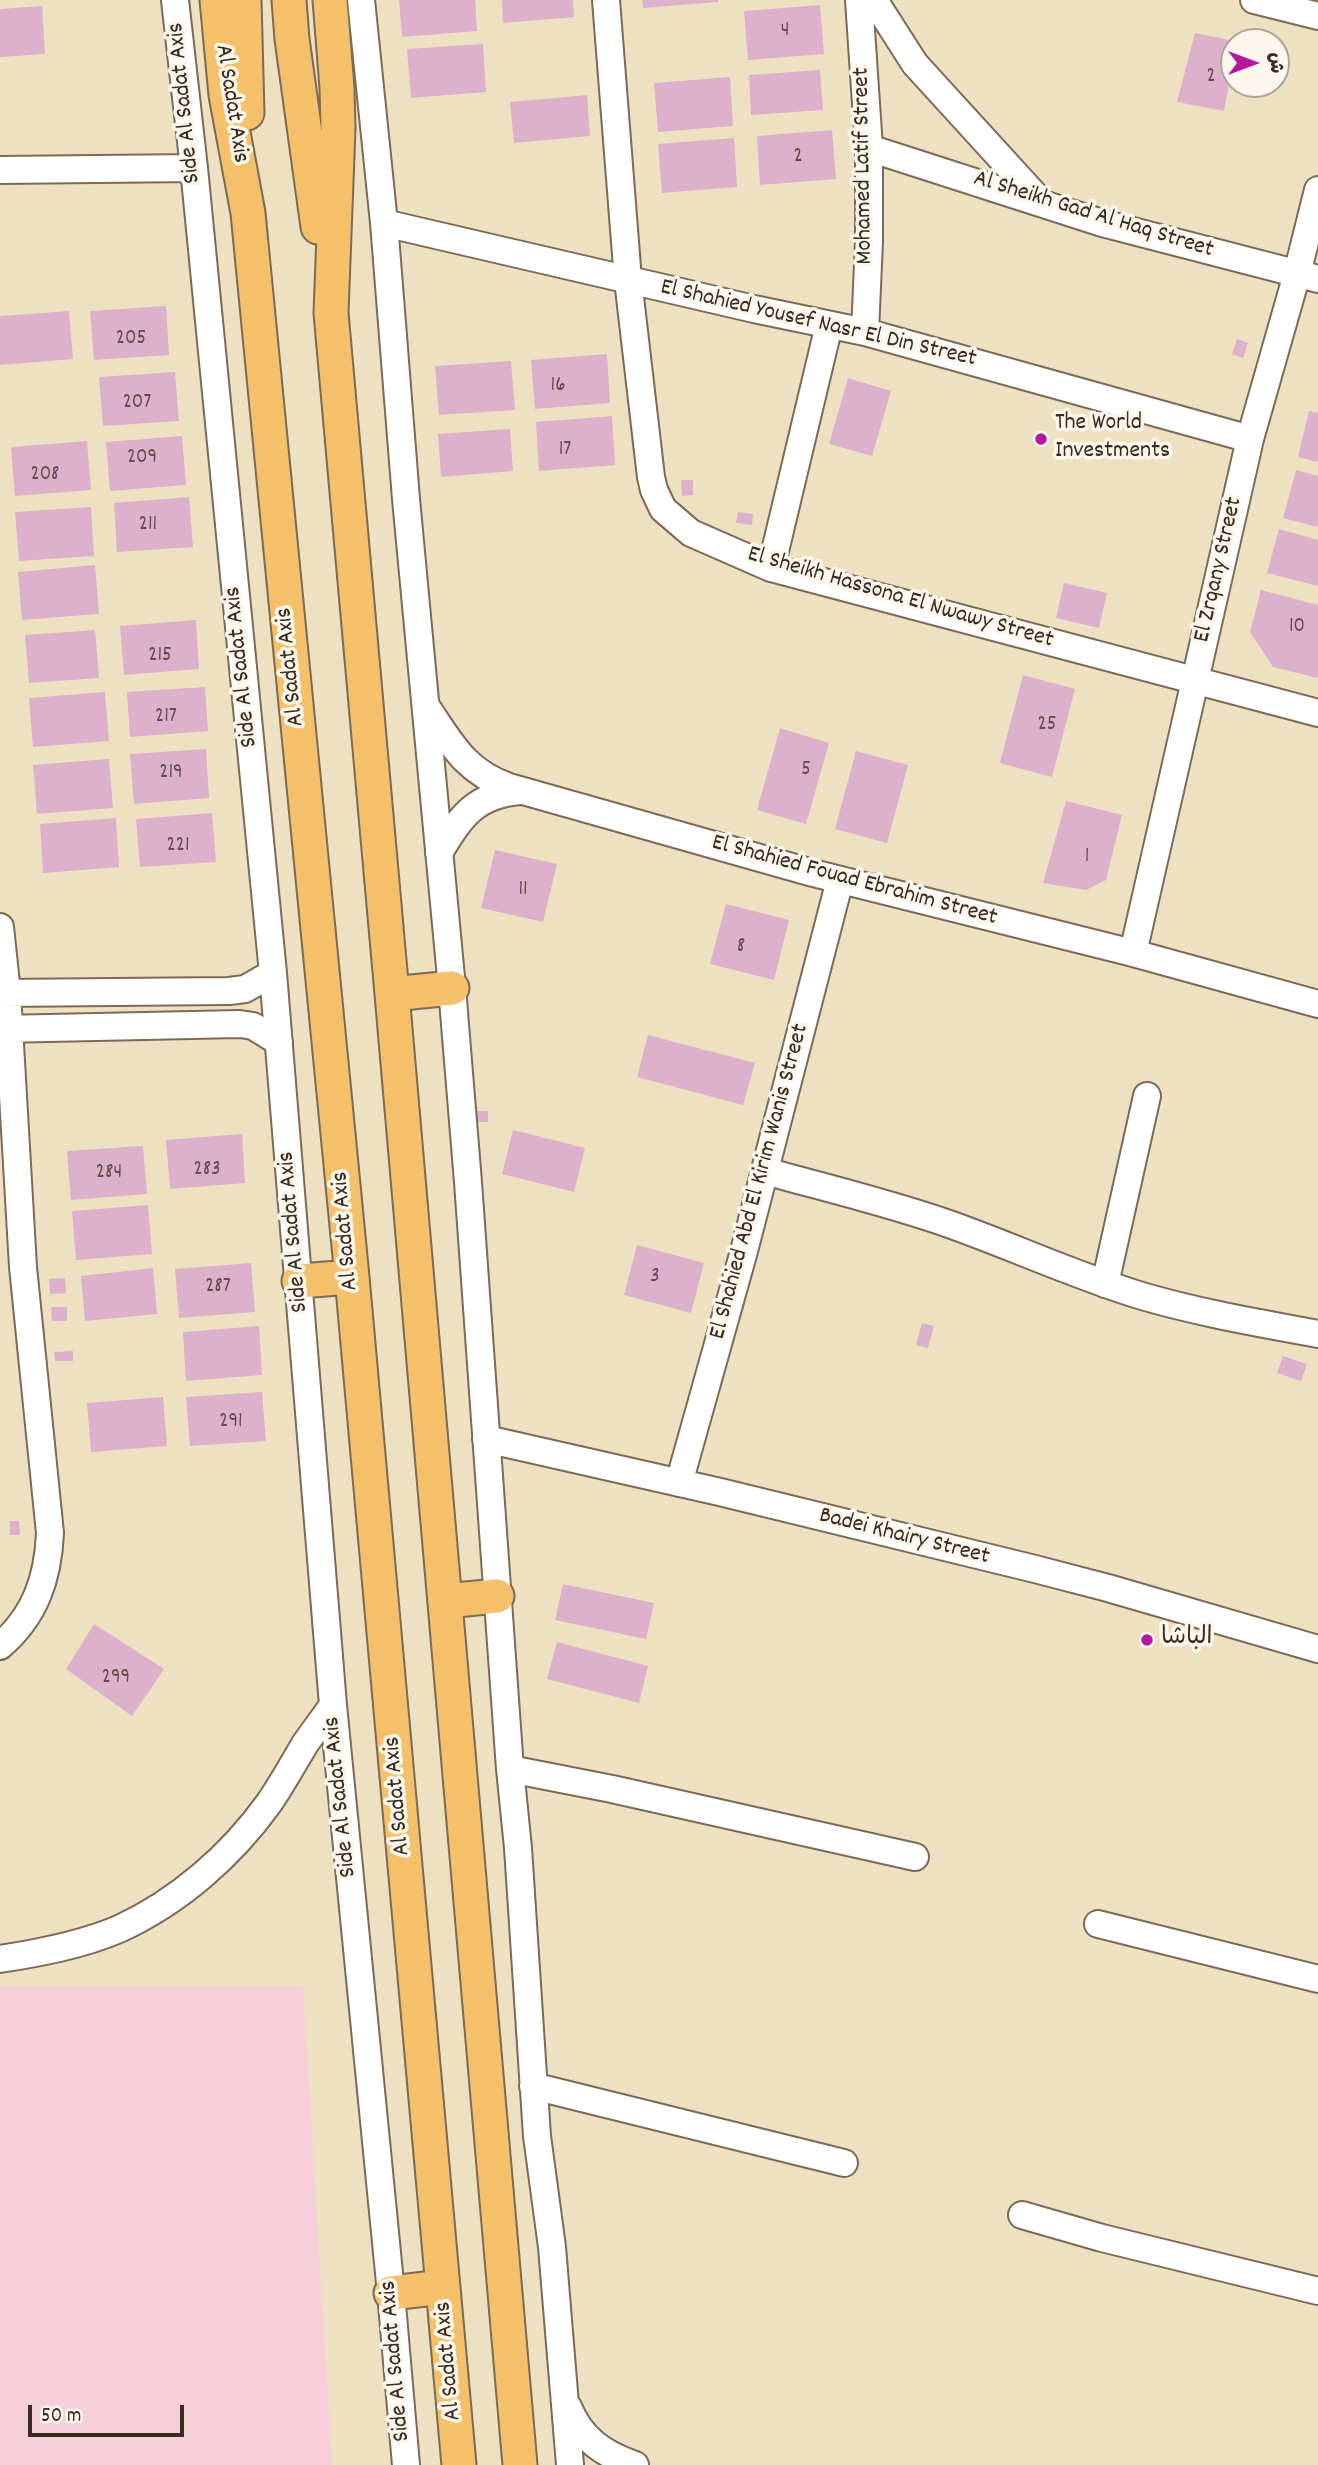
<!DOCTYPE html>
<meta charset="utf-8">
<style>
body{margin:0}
#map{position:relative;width:1318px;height:2465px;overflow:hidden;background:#eee1c1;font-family:Dekko,"Playpen Sans Arabic",sans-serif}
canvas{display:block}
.north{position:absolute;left:1220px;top:28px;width:70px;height:70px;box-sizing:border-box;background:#fbf7ec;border:2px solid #aea59a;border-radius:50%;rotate:90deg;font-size:19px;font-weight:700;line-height:28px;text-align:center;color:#3b2a1e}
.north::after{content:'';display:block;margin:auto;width:24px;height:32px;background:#b5179e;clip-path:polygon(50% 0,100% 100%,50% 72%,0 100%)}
.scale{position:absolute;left:28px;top:2405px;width:156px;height:32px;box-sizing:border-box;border:4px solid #3b2a1e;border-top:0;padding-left:9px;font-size:21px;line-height:24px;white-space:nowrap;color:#3b2a1e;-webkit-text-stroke:5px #fbf7ec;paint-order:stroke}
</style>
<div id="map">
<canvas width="1318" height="2465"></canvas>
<div class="north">ش</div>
<div class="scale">50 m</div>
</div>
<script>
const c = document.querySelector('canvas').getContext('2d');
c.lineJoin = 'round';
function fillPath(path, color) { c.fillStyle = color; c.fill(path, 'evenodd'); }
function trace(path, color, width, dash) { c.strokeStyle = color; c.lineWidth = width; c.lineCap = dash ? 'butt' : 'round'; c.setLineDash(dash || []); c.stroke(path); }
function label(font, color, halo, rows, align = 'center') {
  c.font = font + ' Dekko,"Playpen Sans Arabic",sans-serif'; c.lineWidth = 7; c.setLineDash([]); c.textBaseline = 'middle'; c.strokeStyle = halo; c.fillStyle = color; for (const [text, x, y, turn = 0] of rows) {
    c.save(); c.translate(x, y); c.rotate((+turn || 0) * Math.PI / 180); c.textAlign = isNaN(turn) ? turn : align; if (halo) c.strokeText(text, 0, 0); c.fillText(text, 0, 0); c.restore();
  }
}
fillPath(new Path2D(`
 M0 1986H303L332 2465H0Z`), '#f5cfda');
fillPath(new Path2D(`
 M399 0H475L477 31 402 37Z
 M502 0H573L574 17 503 23Z
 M642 0H718V2L643 8Z
 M820 5 824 54 748 60 744 11Z
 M42 6 45 54 0 57V9Z
 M1195 33 1234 41V57L1224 111 1177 102Z
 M483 44 486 92 411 98 407 49Z
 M820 70 823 110 751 115 749 75Z
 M730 77 733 126 658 132 654 83Z
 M587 95 590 136 514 143 510 102Z
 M832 130 836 179 760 185 757 136Z
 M734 138 737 187 662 193 658 144Z
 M166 306 169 355 94 360 90 311Z
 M69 311 73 359 0 365V316Z
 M1237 339 1248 343 1243 358 1232 354Z
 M607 354 610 403 535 409 531 360Z
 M511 361 515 410 439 415 435 366Z
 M175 372 179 421 103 426 99 377Z
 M848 378 891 391 872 456 829 444Z
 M1309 411 1318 413V462L1298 457Z
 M612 416 615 465 539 471 536 422Z
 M510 429 513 471 441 477 438 434Z
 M182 436 186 485 110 491 106 442Z
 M87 441 91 490 15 496 11 447Z
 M1296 470 1318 476V527L1283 518Z
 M681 480H693V495L682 496Z
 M189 497 193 547 117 552 114 503Z
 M91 507 94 556 19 561 15 512Z
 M738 512 753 514 752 525 736 523Z
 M1279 529 1318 540V586L1267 573Z
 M95 565 99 614 22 620 18 572Z
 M1064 583 1107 593 1099 628 1056 618Z
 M1261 590 1318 605V678L1273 667 1250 632Z
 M196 620 199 669 124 675 120 626Z
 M95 630 99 678 29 683 25 635Z
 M1023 675 1075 689 1052 777 1000 763Z
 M205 687 208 731 130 737 127 692Z
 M105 692 109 741 33 747 29 698Z
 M780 728 829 743 806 824 757 810Z
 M206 749 209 798 134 804 130 754Z
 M856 751 908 765 887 843 835 829Z
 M109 759 113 808 37 814 33 765Z
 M1066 801 1122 815 1106 880 1086 890 1043 883Z
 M212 813 216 862 140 867 136 819Z
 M116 818 119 867 43 873 40 824Z
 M495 850 557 864 543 922 481 908Z
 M726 904 789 920 774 980 710 964Z
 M648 1035 755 1063 743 1105 637 1077Z
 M475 1111H488V1122H475Z
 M513 1130 585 1148 574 1192 502 1174Z
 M242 1134 245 1183 170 1189 166 1140Z
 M143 1146 147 1194 71 1200 67 1151Z
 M148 1205 152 1254 76 1260 72 1211Z
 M637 1245 704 1263 691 1313 624 1295Z
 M251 1263 255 1312 179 1318 175 1269Z
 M153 1268 157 1314 85 1321 81 1276Z
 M65 1278 66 1293 50 1294 49 1279Z
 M51 1307H67V1321H52Z
 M922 1323 934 1326 928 1348 916 1345Z
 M259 1326 262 1375 186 1381 183 1332Z
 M73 1351V1361H55L54 1352Z
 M1283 1356 1307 1364 1301 1381 1277 1373Z
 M262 1392 266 1441 190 1446 186 1397Z
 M163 1397 167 1446 91 1452 87 1403Z
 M10 1521H19L20 1535H10Z
 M563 1584 654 1603 646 1639 555 1620Z
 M94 1624 164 1669 132 1716 66 1669Z
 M557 1642 648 1666 639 1703 547 1679Z`), '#dcb1cb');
const minor = new Path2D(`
 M175 0 194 168 273 973 333 1705 391 2293 406 2465
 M361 0 384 223 406 499 452 988 468 1182 510 1769 518 1848 537 2136 552 2247 570 2465
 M606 0 628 280 651 477 654 490 663 509 691 533 771 568 1318 713
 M859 0 869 148V242L865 332
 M874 0 915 64 1041 202
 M1254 0 1318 16
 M869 148 1102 223 1318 279
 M0 170 194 168
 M384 223 754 309 865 332 1250 439
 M771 568 829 325
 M428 709C452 745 466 772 509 787L813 873 1133 953 1318 1004
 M439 853C461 816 475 795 520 791
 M0 927 7 993 23 1267 50 1533C48 1579 35 1616 0 1646
 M1133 953 1250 439 1297 274 1318 190
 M0 993 229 991 245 989 273 973
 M0 1029 240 1024 253 1026 279 1042
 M765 1171C826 1188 889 1203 949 1224 1014 1247 1076 1276 1142 1296 1200 1313 1259 1323 1318 1334
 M1105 1284 1147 1096
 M486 1439 720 1492 1035 1569 1108 1588 1318 1649
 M679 1483 744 1251 840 880
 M510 1769 612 1789 915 1857
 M1098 1924 1318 1979
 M0 1959C39 1953 82 1945 119 1929 178 1902 231 1856 269 1803 282 1784 293 1764 305 1744 314 1731 324 1718 333 1705
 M533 2086 844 2163
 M1022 2215 1102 2238 1318 2291
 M568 2407C581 2439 603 2454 635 2465`);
const major = new Path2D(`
 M217 0 226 95 248 213 352 1277 459 2465
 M244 0 247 113
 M289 0 292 39 318 227
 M330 0 337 88 338 129 331 313 392 994 520 2465
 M392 994 452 988
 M299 1281 352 1277
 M445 1601 497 1596
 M391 2293 443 2287`);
trace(minor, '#7a6a57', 30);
trace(major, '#7a6a57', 37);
trace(minor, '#fff', 26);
trace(major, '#f4c16a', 33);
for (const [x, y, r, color] of [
 [1041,439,7,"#b5179e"],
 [1147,1640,7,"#b5179e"]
]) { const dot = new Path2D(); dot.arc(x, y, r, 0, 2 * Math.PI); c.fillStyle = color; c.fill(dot); trace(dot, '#fbf7ec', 2.5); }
label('21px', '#634c49', null, [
 ["4",785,32],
 ["2",1211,78],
 ["2",798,158],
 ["205",131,340],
 ["16",558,387],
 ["207",137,404],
 ["17",565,451],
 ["209",142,459],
 ["208",45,476],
 ["211",148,526],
 ["10",1297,628],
 ["215",160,657],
 ["217",166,718],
 ["25",1047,726],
 ["5",806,771],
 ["219",171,774],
 ["221",178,847],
 ["1",1087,858],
 ["11",523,891],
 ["8",741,948],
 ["283",207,1171],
 ["284",109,1174],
 ["3",655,1278],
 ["287",218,1288],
 ["291",231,1423],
 ["299",116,1679]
]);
label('24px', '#3b2a1e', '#fbf7ec', [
 ["Side Al Sadat Axis",186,103,-96],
 ["Al Sadat Axis",230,104,81],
 ["Mohamed Latif Street",865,166,-91],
 ["Al Sheikh Gad Al Haq Street",1093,216,17],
 ["El Shahied Yousef Nasr El Din Street",818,325,13],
 ["El Zrqany Street",1220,570,-77],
 ["El Sheikh Hassona El Nwawy Street",900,599,16],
 ["Side Al Sadat Axis",243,667,-96],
 ["Al Sadat Axis",292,667,-96],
 ["El Shahied Fouad Ebrahim Street",854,882,15],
 ["El Shahied Abd El Kirim Wanis Street",761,1182,-75],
 ["Al Sadat Axis",347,1231,-95],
 ["Side Al Sadat Axis",295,1232,-95],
 ["Badei Khairy Street",904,1538,14],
 ["Al Sadat Axis",399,1796,-95],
 ["Side Al Sadat Axis",342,1797,-96],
 ["Side Al Sadat Axis",397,2361,-95],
 ["Al Sadat Axis",450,2361,-95]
]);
label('24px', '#3b2a1e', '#fbf7ec', [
 ["The World",1055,425],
 ["Investments",1055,453],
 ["الباشا",1161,1640]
], 'left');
</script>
